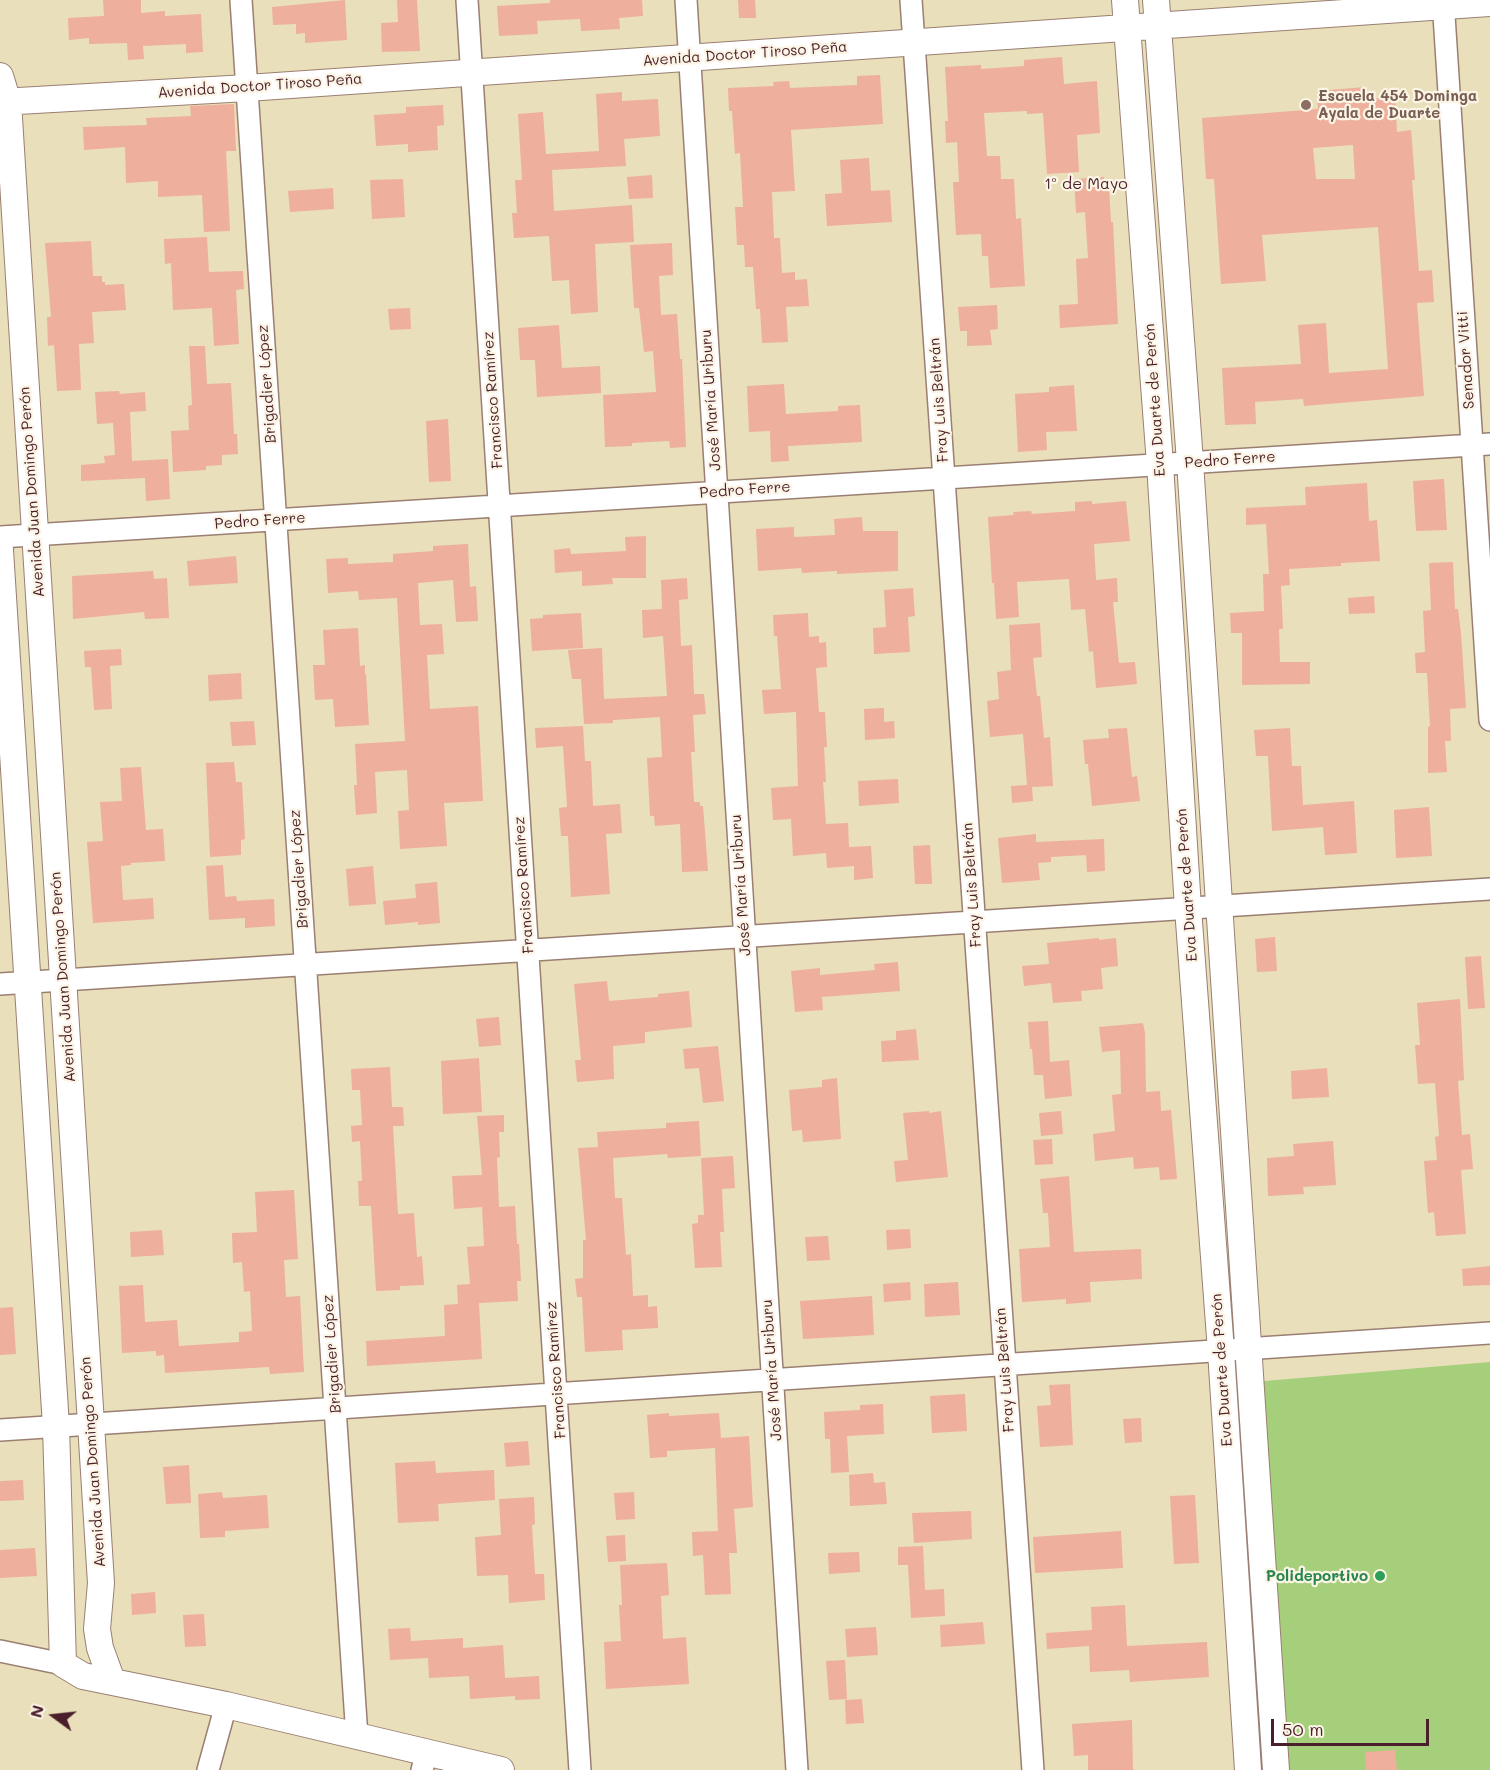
<!DOCTYPE html>
<meta charset="utf-8">
<style>
body{margin:0}
#map{position:relative;width:1490px;height:1770px;overflow:hidden;background:#e9dfba;font-family:Mali,sans-serif}
canvas{display:block}
.north{position:absolute;left:24px;top:1686px;width:60px;height:60px;-webkit-text-stroke:4px #fcf5e5;paint-order:stroke;rotate:285deg;font-size:16px;font-weight:700;line-height:24px;text-align:center;color:#4a1f2b}
.north::after{content:'';display:block;margin:auto;width:21px;height:27px;background:#4a1f2b;clip-path:polygon(50% 0,100% 100%,50% 72%,0 100%)}
.scale{position:absolute;left:1271px;top:1719px;width:158px;height:27px;box-sizing:border-box;border:3px solid #4a1f2b;border-top:0;padding-left:8px;font-size:18px;line-height:21px;white-space:nowrap;color:#4a1f2b;-webkit-text-stroke:4px #fcf5e5;paint-order:stroke}
</style>
<div id="map">
<canvas width="1490" height="1770"></canvas>
<div class="north">N</div>
<div class="scale">50 m</div>
</div>
<script>
const c = document.querySelector('canvas').getContext('2d');
c.lineJoin = 'round';
function fillPath(path, color) { c.fillStyle = color; c.fill(path, 'evenodd'); }
function trace(path, color, width, dash) { c.strokeStyle = color; c.lineWidth = width; c.lineCap = dash ? 'butt' : 'round'; c.setLineDash(dash || []); c.stroke(path); }
function label(font, color, halo, rows, align = 'center') {
  c.font = font + ' Mali,sans-serif'; c.lineWidth = 4.5; c.setLineDash([]); c.textBaseline = 'middle'; c.strokeStyle = halo; c.fillStyle = color; for (const [text, x, y, turn = 0] of rows) {
    c.save(); c.translate(x, y); c.rotate((+turn || 0) * Math.PI / 180); c.textAlign = isNaN(turn) ? turn : align; if (halo) c.strokeText(text, 0, 0); c.fillText(text, 0, 0); c.restore();
  }
}
fillPath(new Path2D(`
 M1490 1362V1770H1285L1253 1382Z`), '#a5cf7b');
fillPath(new Path2D(`
 M103 0H141V13L165 11V16L201 14 203 52 186 53V44L143 46 144 59 128 60 127 43 89 44V38L69 40 68 18 104 16Z
 M345 0 347 40 305 43V33L296 34V24L273 25 272 7Z
 M397 0H417L420 51 382 52 381 23 398 22Z
 M550 0H642L643 16 619 18 620 29 581 31 580 19 537 21 538 34 499 36 497 6 550 3Z
 M738 0H755L756 18H739Z
 M1062 57 1064 84 1097 81 1100 133 1077 135 1079 172 1047 174 1043 113 1027 114V111L984 113 987 156H1000L1001 179H1014L1016 219 1021 218 1025 286 990 288 988 256H982L981 234 956 235 953 182H959L957 142 946 143 945 121H948L945 67 981 65V69L1024 66V60Z
 M880 75 883 124 791 130 795 191 772 192 774 238H780L782 273 795 272V280L807 279 809 306 786 307 788 342 762 343 760 309H756L753 267H745L744 245H737L735 207H743L740 153 735 154 732 111H729L728 88 774 86 773 82 789 81 790 88 857 85V76Z
 M1365 87 1366 99 1395 97 1397 132 1411 130 1415 180H1412L1419 271 1432 270 1434 302 1417 303 1424 396 1304 406 1303 399 1255 402 1256 424 1225 425 1222 368 1301 364 1298 325 1326 323 1329 373 1388 369 1378 227 1262 235 1266 281 1221 284 1214 179H1206L1202 118 1318 109 1317 91ZM1353 145 1355 179H1316L1313 148Z
 M622 92V101L658 99 660 136 624 139 626 166 552 170 554 211 632 205 634 242 595 244 598 312 571 314 569 280 552 281 549 236 514 238 512 213H517L515 180H522L518 114 543 112 546 154 599 151 596 94Z
 M234 104 236 151H226L230 231 204 232 202 195 158 197V181L126 183 125 147 84 150 83 127 147 125 146 118 191 116 190 106Z
 M443 105 444 125 437 126 438 150 408 152V144L376 146 374 115 406 113V107Z
 M869 158 871 191 890 190 892 222 827 226 825 194 842 193 840 160Z
 M652 175 653 198 629 199 627 177Z
 M1104 177 1105 187H1109L1111 222H1113L1118 324 1060 328 1059 305 1078 304 1076 259 1088 258 1085 212 1076 213 1074 179Z
 M403 179 405 217 372 219 370 180Z
 M333 188 334 209 290 212 288 191Z
 M207 237 209 272 243 271 244 289 236 290 239 344 214 346 212 308 173 310 171 263 165 264 164 239Z
 M91 241 93 276H102V282H105V285L124 284 126 310 92 312 94 343 79 344 81 390 57 391 54 345 48 346 47 317H51L45 243Z
 M672 243 673 275 659 276 661 315 677 314 680 359H682L686 447 670 448 669 441 632 443V446L605 447 603 395 656 392 653 351 644 352 639 308H634L630 245Z
 M997 305 998 329 990 330 992 345 967 346V331H960L958 307Z
 M410 308 411 329 390 330 388 309Z
 M559 325 562 368 600 366 601 393 537 397 535 360H520L518 328Z
 M189 346H205L207 384 231 383 234 434H237L238 454 222 455V465L206 466V470L173 472 171 431 189 430 188 406 192 405Z
 M784 384 786 414 838 411V406L860 405 862 442 788 446 789 461 771 462 770 431 749 432 747 386Z
 M1074 385 1077 431 1046 432 1047 450 1018 452 1015 394 1049 392V387Z
 M119 391 120 394 145 392 146 411 130 412 132 461 168 459 170 499 146 501 145 478 81 481V465L105 463 104 456 115 455 113 423 97 424 95 392Z
 M448 419 451 481 429 482 426 421Z
 M1444 479 1447 530 1416 531 1413 481Z
 M1367 483 1369 521 1377 520 1380 561 1341 563V566L1289 569 1290 585 1281 586 1283 629H1279L1280 662H1310V684L1242 685V633H1231L1230 613 1264 611 1263 574H1269L1266 524 1246 525V508L1306 505 1305 487Z
 M1092 501V504L1126 501 1130 541 1094 544 1096 580 1117 578 1118 602H1113L1119 663 1135 662 1137 684 1096 688 1093 651 1089 652 1085 609 1071 610 1069 579 1017 582 1019 617 996 619 994 583H992L988 517 1014 515 1013 512 1031 511 1032 514 1075 511V502Z
 M862 517 863 531H898V571L837 574V571L802 573 801 568 758 571 756 529 794 527V537L835 535 834 519Z
 M646 536V578H612L613 584 582 586V571L555 573 554 550 570 548 571 554 626 551 625 537Z
 M468 544 470 587 476 586 478 621 456 622 453 580 418 583 420 625 442 624 444 654 427 655 430 709 478 706 483 801 444 803 447 846 400 849 398 811 409 810 407 770 375 772 377 813 356 815 354 785H357L355 744 405 741 397 598 359 600 358 591 328 593 326 559 348 558V564L393 562V554L433 551V546Z
 M236 556 238 583 189 586 187 561Z
 M1453 562 1455 609H1458L1461 633 1466 708 1450 709 1451 741H1445L1447 772 1428 773V727L1430 726 1427 673H1416L1415 653 1425 652 1423 611 1431 610 1429 563Z
 M153 571 154 579 167 578 169 618 145 619 144 612 73 619 72 576Z
 M687 578 688 599 679 600 681 646 692 645 694 694H704L706 714 693 715 695 752H691L694 802H700V806H703L708 871 682 872 680 824 655 826 654 816H650L647 758 662 757 660 717 613 720V723L584 724 581 679H572L568 650 602 648 604 699 667 696 663 636 643 638 642 610 662 609 661 580Z
 M913 588 915 616 908 617 910 652 874 654 873 628 886 627 884 590Z
 M1374 596 1375 613 1349 614 1348 598Z
 M581 613 583 648 532 651 530 619 543 618V615Z
 M808 613 809 637 819 636V643L826 642 827 667 816 668 819 712H825L827 747H824L826 782H823L826 824 848 823 849 847 871 846 873 878 854 880V866L827 868 826 853 793 856 791 819 773 820 771 788 798 786 796 712 764 714 762 690 781 689 777 636H774L773 615Z
 M1040 623 1042 657 1033 658 1037 696H1040L1044 738 1050 737 1053 786 1032 787 1033 801 1012 803 1011 786 1027 785 1023 734 990 737 987 701 999 699 997 672 1011 670 1009 625Z
 M358 628 360 666 365 665V675L366 674 369 725 335 727 333 699 315 700 313 665H325L323 630Z
 M121 649 122 665 110 666 112 709 94 710 91 667H85L84 651Z
 M241 673 242 699 209 701 208 675Z
 M884 708V722L894 721 895 738 865 740 864 709Z
 M254 721 256 745 232 746 230 722Z
 M583 726 585 761H591L593 806 620 804 622 833 606 834 610 894 571 897 568 836H561L559 808 567 807 563 746 536 748 535 728Z
 M1127 728 1132 777 1137 776 1140 801 1092 806 1088 764H1085L1083 740 1109 738 1108 729Z
 M1290 728 1292 766H1301L1303 805 1354 801 1357 853 1325 855 1323 827 1272 831 1268 756H1256L1254 730Z
 M234 762 236 782H242L245 839 241 840V855L210 857 206 763Z
 M141 767 146 830 163 829 165 861 131 863V865L121 866 123 900 153 898 154 919 93 923 87 842 103 841 100 802 122 801 120 768Z
 M898 779 899 803 859 806 858 781Z
 M1429 807 1432 856 1396 858 1394 810Z
 M1036 834V842L1104 839 1105 871 1087 872 1086 855 1051 857V862L1038 863 1040 880 1002 883 998 838Z
 M930 845 932 884H915L913 846Z
 M223 865 225 897 236 896 237 901 274 899 275 926 245 928V918L209 920 206 866Z
 M373 866 376 904 349 906 346 869Z
 M437 882 440 923 418 925V922L385 925 383 901 416 898 415 884Z
 M1275 937 1277 971 1257 972 1255 939Z
 M1099 938V940L1116 938 1118 966 1101 968 1103 989 1081 991 1082 1001 1053 1003 1051 983 1024 986 1022 966 1049 964 1047 943Z
 M1481 956 1485 1008 1468 1009 1465 957Z
 M898 962 900 991 822 997 823 1010 795 1012 791 971 820 968V975L875 970 874 964Z
 M607 981 609 1001 658 997V994L689 991 692 1027 645 1032V1043L613 1046 614 1079 577 1082 575 1060H581L574 984Z
 M1460 999 1464 1080 1458 1081 1462 1135 1470 1134 1473 1169 1461 1170 1466 1234 1436 1236 1434 1212 1428 1213 1424 1161 1437 1160 1435 1137 1439 1136 1435 1083 1418 1084 1415 1045H1420L1417 1003Z
 M499 1017 501 1045 479 1047 476 1019Z
 M1048 1021 1050 1062 1069 1060 1072 1096 1045 1099 1043 1075H1034L1032 1049H1030L1028 1022Z
 M1143 1023 1145 1033 1146 1092 1160 1091 1161 1111 1171 1110 1177 1179 1160 1180 1159 1167 1134 1169 1133 1157 1095 1161 1093 1134 1115 1131 1112 1095 1121 1094 1120 1050 1102 1052 1099 1027Z
 M916 1029 919 1060 882 1062 881 1041 896 1040V1031Z
 M718 1046 724 1101 703 1103 699 1068 685 1069 683 1049Z
 M479 1058 482 1112 443 1114 441 1061Z
 M390 1067 392 1107H403L404 1126H393L398 1214 414 1213 417 1257 422 1256 424 1285 400 1286V1290L376 1291 371 1206H359L358 1181H362L360 1141 352 1142 351 1126 362 1125 360 1090H352L351 1069Z
 M1327 1068 1329 1097 1292 1099 1291 1071Z
 M837 1078 841 1139 803 1142 802 1130 792 1131 789 1090 822 1087V1080Z
 M929 1111V1113L941 1111 948 1177 896 1182 894 1161 908 1160 903 1113Z
 M1061 1111 1063 1134 1041 1136 1039 1113Z
 M504 1115V1132H499L500 1157 497 1158 499 1207 515 1206 517 1244H519L521 1281H517L518 1301 479 1303 482 1359 367 1366 366 1341 445 1336 444 1305 458 1304 457 1285 470 1284 467 1247 484 1246 482 1207 454 1209 452 1176 482 1175 477 1116Z
 M699 1121 701 1156 668 1158 667 1154 613 1158 615 1198H622L626 1255 631 1254 633 1296 648 1295V1307L657 1306 658 1328 622 1330 623 1350 585 1352 582 1297H577L575 1279 583 1278V1240H586L578 1148 598 1147 597 1132 666 1128V1123Z
 M1052 1139 1053 1164 1035 1165 1033 1140Z
 M1333 1141 1336 1185 1303 1187 1304 1194 1268 1196 1267 1158 1294 1156 1293 1144Z
 M733 1156 735 1188 722 1189 724 1232H720L722 1267 695 1268 692 1224 698 1223V1215H704L701 1158Z
 M1069 1176 1074 1252 1141 1249 1142 1279 1090 1282 1091 1302 1066 1304V1299L1022 1302 1019 1249 1050 1247 1048 1213H1043L1040 1179Z
 M294 1190 298 1259 284 1260 286 1297 300 1296 304 1372 270 1374 269 1367 165 1373 164 1355 156 1356V1351L122 1353 119 1286 143 1285 145 1322 177 1320 179 1346 239 1342V1332L252 1331 250 1291 244 1292 242 1262 233 1263 232 1233 257 1232 255 1192Z
 M910 1229 911 1248 887 1250 886 1230Z
 M162 1230 164 1255 131 1257 130 1232Z
 M828 1236 830 1260 807 1261 805 1237Z
 M1490 1266V1285L1463 1286 1462 1269Z
 M910 1282 911 1300 884 1302 883 1284Z
 M958 1282 960 1315 925 1317 924 1284Z
 M872 1296 874 1335 803 1339 800 1301Z
 M13 1307 16 1354 0 1355V1308Z
 M1070 1384 1073 1445 1040 1447 1037 1406 1051 1405 1049 1385Z
 M965 1394 967 1431 932 1433 930 1396Z
 M883 1404 884 1434 847 1436 849 1472 831 1473 830 1439H825L824 1412 860 1410V1405Z
 M669 1413V1416L719 1413 721 1438 749 1436 753 1507 734 1509 737 1553H729L731 1594 705 1595 703 1555 693 1556 692 1532 718 1531 715 1448 667 1451V1457L650 1458 647 1415Z
 M1141 1418 1142 1442 1125 1443 1123 1419Z
 M528 1441 530 1465 506 1467 504 1443Z
 M435 1461 436 1473 494 1470 495 1500 438 1504 439 1521 398 1523 395 1463Z
 M189 1465 191 1503 166 1504 163 1467Z
 M873 1473 874 1483 885 1482 887 1504 850 1506 849 1475Z
 M23 1480 24 1500 0 1501V1481Z
 M222 1492 223 1498 267 1495 269 1528 225 1531V1537L200 1538 198 1494Z
 M634 1492 635 1519 616 1520 614 1493Z
 M1195 1495 1199 1563 1174 1564 1170 1496Z
 M534 1497 535 1524 532 1525 535 1574H544L545 1600 509 1603 508 1575 477 1576 475 1537 501 1535 499 1499Z
 M971 1511 972 1539 914 1543 912 1513Z
 M1121 1531 1123 1568 1035 1573 1033 1537Z
 M625 1535 626 1561 608 1562 606 1536Z
 M923 1546 925 1590 944 1589 945 1616 911 1618 908 1565H898V1547Z
 M35 1548 37 1576 0 1578V1550Z
 M859 1552 860 1572 829 1574 828 1553Z
 M667 1563 669 1595 661 1596 663 1639 686 1637 689 1684 606 1689 604 1642 621 1641 619 1605H622L620 1565Z
 M155 1592 156 1613 132 1615 131 1594Z
 M1125 1605 1127 1646 1207 1642 1209 1677 1130 1682 1129 1670 1090 1672 1089 1646 1047 1649 1046 1633 1092 1630 1091 1607Z
 M204 1614 206 1646 185 1647 183 1615Z
 M983 1622 985 1644 941 1647 940 1625Z
 M876 1627 878 1655 847 1657 845 1629Z
 M410 1628 411 1641 463 1638V1648L503 1645 505 1678 539 1676 540 1699 515 1700V1696L470 1699 469 1676 429 1678 428 1658 390 1660 388 1629Z
 M845 1660 847 1699 829 1700 826 1661Z
 M862 1699 864 1723 846 1724 845 1700Z
 M1132 1720 1133 1770H1088V1755L1074 1756 1072 1724Z
 M1395 1750 1397 1770H1366L1365 1752Z`), '#eeaf9c');
const minor = new Path2D(`
 M241 0 357 1737
 M467 0 580 1770
 M686 0 797 1770
 M911 0 1033 1770
 M1443 0 1490 720
 M0 537 1490 444
 M0 984 1490 889
 M0 1430 1490 1333
 M0 1651 63 1664
 M208 1770 226 1705
 M422 1770 427 1752`);
const tertiary = new Path2D(`
 M1125 0 1160 464 1188 908 1221 1351 1248 1770
 M1156 0 1190 462 1276 1770
 M0 76 8 102 101 1583 97 1629 100 1648 112 1681
 M0 102 247 88 1490 3
 M0 550 56 1426 63 1664 83 1676 226 1705 501 1770`);
trace(minor, '#9a7f72', 24);
trace(tertiary, '#9a7f72', 28);
trace(minor, '#fff', 21);
trace(tertiary, '#fff', 26);
for (const [x, y, r, color] of [
 [1306,105,6,"#8d6e63"],
 [1380,1576,6,"#2e9e5b"]
]) { const dot = new Path2D(); dot.arc(x, y, r, 0, 2 * Math.PI); c.fillStyle = color; c.fill(dot); trace(dot, '#fcf5e5', 2); }
label('15px', '#4a1f2b', '#fcf5e5', [
 ["Avenida Doctor Tiroso Peña",745,54,-4],
 ["Avenida Doctor Tiroso Peña",260,86,-4],
 ["Senador Vitti",1466,360,-94],
 ["Brigadier López",267,384,-94],
 ["Francisco Ramírez",493,400,-94],
 ["José María Uriburu",711,400,-94],
 ["Fray Luis Beltrán",939,400,-94],
 ["Eva Duarte de Perón",1155,400,-94],
 ["Pedro Ferre",1230,460,-4],
 ["Pedro Ferre",745,490,-4],
 ["Avenida Juan Domingo Perón",32,492,-94],
 ["Pedro Ferre",260,521,-4],
 ["Brigadier López",299,869,-94],
 ["Francisco Ramírez",524,885,-94],
 ["José María Uriburu",741,885,-94],
 ["Fray Luis Beltrán",972,885,-94],
 ["Eva Duarte de Perón",1187,885,-94],
 ["Avenida Juan Domingo Perón",63,977,-94],
 ["Brigadier López",332,1354,-94],
 ["Francisco Ramírez",556,1370,-94],
 ["José María Uriburu",772,1370,-94],
 ["Fray Luis Beltrán",1005,1370,-94],
 ["Eva Duarte de Perón",1222,1370,-94],
 ["Avenida Juan Domingo Perón",93,1462,-94]
]);
label('bold 15px', '#785e54', '#fcf5e5', [
 ["Escuela 454 Dominga",1318,96],
 ["Ayala de Duarte",1318,113]
], 'left');
label('bold 15px', '#27864d', '#fcf5e5', [
 ["Polideportivo",1368,1576]
], 'right');
label('16px', '#4a1f2b', '#fcf5e5', [
 ["1º de Mayo",1086,184]
]);
</script>
